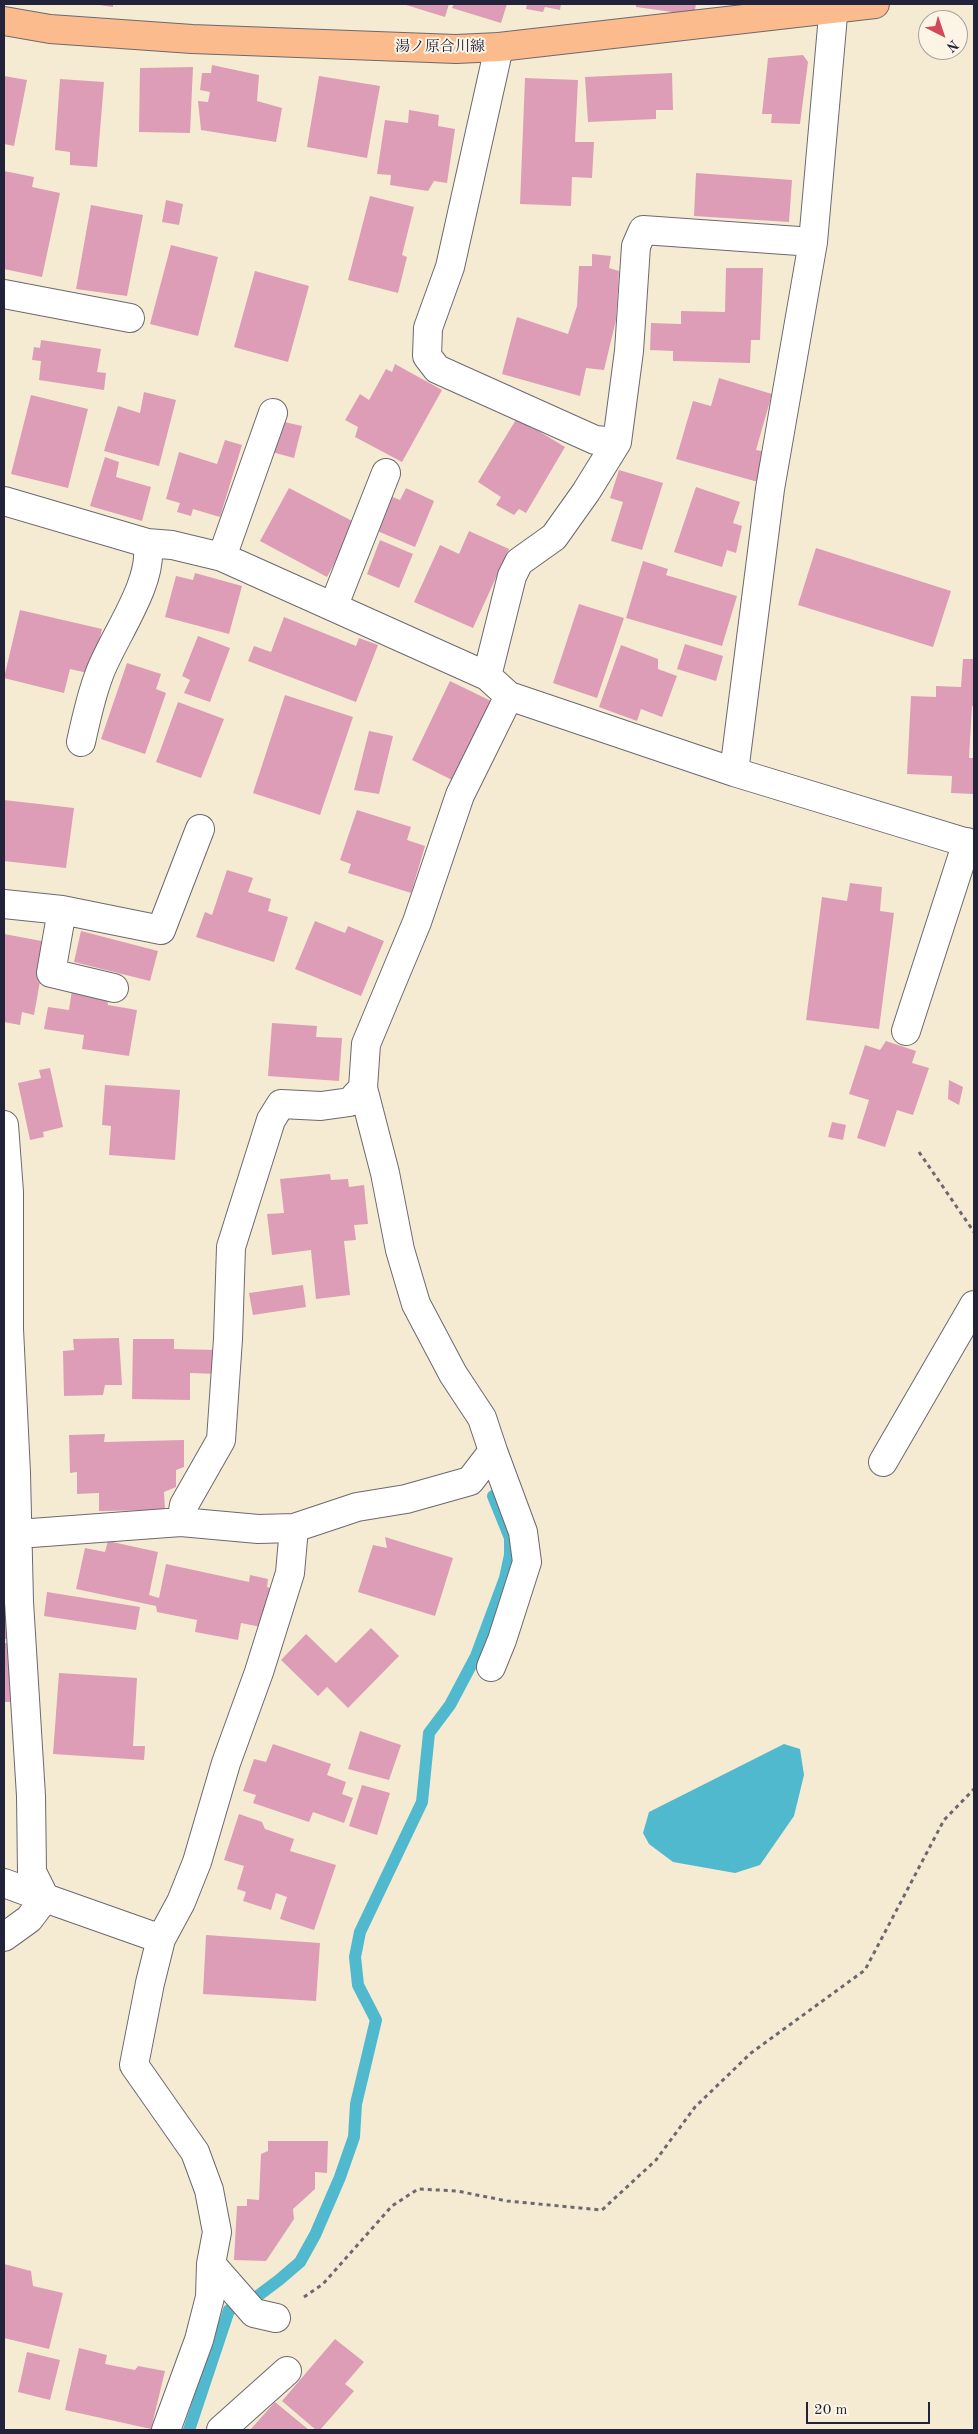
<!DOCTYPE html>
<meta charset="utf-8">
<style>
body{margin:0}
#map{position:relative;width:978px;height:2434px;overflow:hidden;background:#f5ebd3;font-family:"Old Standard TT",serif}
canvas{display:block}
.frame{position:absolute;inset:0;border:5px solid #22223b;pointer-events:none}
.north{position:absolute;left:918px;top:10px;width:50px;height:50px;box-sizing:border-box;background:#fcf5e5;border:1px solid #a5a1a1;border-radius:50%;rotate:139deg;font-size:14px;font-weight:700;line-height:20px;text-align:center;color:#22223b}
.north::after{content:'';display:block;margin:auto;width:18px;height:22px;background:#d1495b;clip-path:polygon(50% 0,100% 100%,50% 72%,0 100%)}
.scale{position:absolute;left:806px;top:2402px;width:124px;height:22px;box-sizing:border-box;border:2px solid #22223b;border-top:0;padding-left:6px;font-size:15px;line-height:18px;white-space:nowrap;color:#22223b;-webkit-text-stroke:4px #fcf5e5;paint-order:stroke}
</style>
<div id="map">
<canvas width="978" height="2434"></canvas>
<div class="frame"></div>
<div class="north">N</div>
<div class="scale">20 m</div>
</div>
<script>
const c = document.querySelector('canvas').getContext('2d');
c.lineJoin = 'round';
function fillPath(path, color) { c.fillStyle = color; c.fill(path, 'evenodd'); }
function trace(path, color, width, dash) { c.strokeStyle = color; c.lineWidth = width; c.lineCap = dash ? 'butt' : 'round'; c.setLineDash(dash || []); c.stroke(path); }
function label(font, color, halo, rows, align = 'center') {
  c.font = font + ' "Old Standard TT","Noto Serif JP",serif'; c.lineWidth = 4; c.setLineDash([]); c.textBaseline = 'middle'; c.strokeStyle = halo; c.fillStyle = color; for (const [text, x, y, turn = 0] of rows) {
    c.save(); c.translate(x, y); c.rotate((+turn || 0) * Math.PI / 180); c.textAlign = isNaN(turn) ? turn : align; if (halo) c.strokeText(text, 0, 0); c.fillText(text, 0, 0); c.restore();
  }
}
fillPath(new Path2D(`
 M784 1744 800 1749 804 1775 794 1816 760 1865 735 1873 673 1862 649 1844 643 1833 649 1812Z`), '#50b9cd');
trace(new Path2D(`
 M189 2430 229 2310 255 2298 279 2280 300 2262 315 2235 340 2177 354 2137 356 2104 376 2020 358 1985 355 1957 360 1932 422 1802 429 1733 450 1705 476 1656 505 1578 510 1555V1538L493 1496`), '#50b9cd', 12);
fillPath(new Path2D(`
 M92 4H113V7Z
 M403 4H449L445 17Z
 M454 4H507L501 23 452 8Z
 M527 4H561L560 10 545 7 543 12 526 9Z
 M636 4H696L694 15 636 7Z
 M803 55 808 62 800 124 771 123 772 114H762L768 58Z
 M212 65 259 75 257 101 282 108 276 142 201 130 198 101 208 102 210 92 200 90 202 73H211Z
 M193 67 190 133 139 132 140 68Z
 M672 73 673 110H656V119L588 122 585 77Z
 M4 76 27 80 14 146 4 144Z
 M319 76 380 86 367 158 307 147Z
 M525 78 578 80 575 142H594L592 178 572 177 571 206 520 204Z
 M60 79 104 82 97 167 70 165V152L55 150Z
 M409 110 439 115 438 126 455 129 447 183 434 181 428 191 390 185 391 175 377 174 385 120 408 123Z
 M4 171 34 177 32 187 60 193 42 277 4 269Z
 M696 173 792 180 789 222 694 216Z
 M370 196 414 207 402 255 407 257 398 293 348 280Z
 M166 200 183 204 179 225 162 222Z
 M91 205 143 215 127 296 76 289Z
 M171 245 218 257 198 336 150 324Z
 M592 254 611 256 609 268 619 271 616 320 604 370 586 368 580 396 502 374 517 317 568 334 577 306 579 266H592Z
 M726 268H763L760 340H751L750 363 673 361V351L650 350 651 323 681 324V311L725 312Z
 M255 271 309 286 288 362 234 347Z
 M41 340 101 349 97 372 106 373 104 390 39 380 41 361 32 360 34 347 40 348Z
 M395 364 442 390 402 462 355 437 358 427 345 420 360 394 369 400 386 369 392 372Z
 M719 378 772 394 756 450 767 452 758 482 676 459 693 401 711 406Z
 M144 392 176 400 159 466 104 451 118 406 140 413Z
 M31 395 88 409 68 488 11 474Z
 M517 418 565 447 526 513 519 509 514 515 496 505 501 497 478 482Z
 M280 421 302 426 294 458 272 452Z
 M225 440 242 445 220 517 193 509 191 516 177 512 180 503 166 499 179 452 217 464Z
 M105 457 119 462 116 477 151 487 142 521 90 506Z
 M619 470 663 483 642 550 611 541 623 502 610 498Z
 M696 487 740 502 733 523 742 526 736 553 727 550 722 567 674 552Z
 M289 488 356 523 327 577 260 541Z
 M406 488 434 501 415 547 375 530 390 496 400 500Z
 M469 531 509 549 473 628 414 602 440 545 459 554Z
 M380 540 413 554 399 588 367 574Z
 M816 548 951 591 933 647 798 605Z
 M643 561 668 569 666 575 737 596 722 646 626 618Z
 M195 573 242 586 229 634 165 617 176 576 193 580Z
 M579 604 624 618 597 698 553 683Z
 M20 610 102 629 92 674 70 669 64 693 4 678Z
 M284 617 356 646 359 638 378 645 356 702 248 661 254 646 271 652Z
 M198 636 230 648 210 702 184 693 190 680 182 676Z
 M685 644 723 656 716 681 677 669Z
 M621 645 658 659V669L677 676 662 717 641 709 637 721 599 707Z
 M963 659H974V706H972L969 758H974V794L951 793 952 776 907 774 911 696 936 697V686L961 687Z
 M127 663 161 674 156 689 166 693 145 754 101 739Z
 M450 681 491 701 452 780 412 760Z
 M285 695 353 717 320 815 253 793Z
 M178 702 224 719 201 778 156 762Z
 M369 731 393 736 379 794 354 790Z
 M4 800 74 808 66 868 4 861Z
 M357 810 411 827 407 840 425 846 411 893 348 873 351 864 340 860Z
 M227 870 253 878 248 892 271 899 268 911 288 917 274 962 196 937 205 912 212 915Z
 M850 883 882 887 880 911 894 913 879 1029 806 1020 822 897 847 901Z
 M315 921 345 933 348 926 384 941 361 996 295 969Z
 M81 931 158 951 150 981 74 962Z
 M4 934 47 942 34 1015 22 1012 20 1025 4 1022Z
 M72 990 107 996 108 1005 137 1010 129 1056 82 1049 84 1035 44 1029 48 1007 69 1010Z
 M272 1023 317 1026 316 1037 342 1038 339 1081 268 1076Z
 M886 1041 916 1051 912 1063 929 1068 913 1115 897 1110 885 1147 857 1138 869 1100 849 1094 865 1045 880 1050Z
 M50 1068 63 1127 43 1132 44 1137 30 1140 18 1083 41 1078 39 1070Z
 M949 1080 963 1087 959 1105 948 1099Z
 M105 1085 180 1090 175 1160 109 1155 111 1126 102 1125Z
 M832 1122 846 1125 843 1140 828 1137Z
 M330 1174 331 1180 348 1179 349 1187 364 1185 368 1224 354 1225 356 1240 344 1241 350 1295 316 1299 311 1250 272 1255 267 1214 284 1213 280 1179Z
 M303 1285 306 1307 253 1315 249 1293Z
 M119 1338 122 1385H105L103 1395 64 1396 63 1351 74 1350 73 1339Z
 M133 1339H174V1349L218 1350V1374L190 1373V1400L132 1399Z
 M105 1434 104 1442 184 1440V1467L176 1470V1487L164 1492 165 1510 99 1511V1493L77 1494V1472L70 1473 69 1435Z
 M385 1537 453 1558 435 1616 358 1592 373 1545 387 1548Z
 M108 1541 158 1552 149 1595 159 1598 166 1564 249 1582 250 1575 268 1579 267 1587 274 1589 266 1628 241 1623 238 1640 195 1632 197 1620 157 1612 156 1606 76 1589 85 1548 105 1552Z
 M47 1592 140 1607 136 1630 44 1616Z
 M4 1607H9L10 1639H4Z
 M371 1628 399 1656 348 1708 327 1687 318 1696 281 1660 306 1634 336 1663Z
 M4 1643H10V1702H4Z
 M59 1673 137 1678 133 1746H145L144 1760 53 1754Z
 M360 1731 401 1745 389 1780 348 1769Z
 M273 1744 331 1764 327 1775 346 1782 342 1794 353 1798 344 1823 313 1812 309 1822 253 1803 256 1795 243 1791 254 1759 266 1762Z
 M362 1785 390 1793 377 1835 349 1826Z
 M239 1814 262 1822 265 1829 294 1839 290 1851 336 1865 314 1930 280 1919 287 1897 276 1893 271 1910 243 1901 246 1892 237 1889 244 1866 224 1860Z
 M206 1935 320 1943 316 2001 203 1994Z
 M268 2141H328L327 2173 315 2172V2189L293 2209 294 2219 266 2261 234 2260 237 2206H247V2199L259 2200 261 2154 268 2151Z
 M4 2264 31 2271 33 2286 63 2293 49 2349 4 2338Z
 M335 2339 364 2362 345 2384 354 2391 320 2430H316L282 2401Z
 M79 2348 107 2355 105 2364 135 2370 138 2366 165 2371 151 2429 65 2410Z
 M27 2352 60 2360 50 2400 18 2392Z
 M275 2402 309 2430H250Z`), '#de9db6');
const minor = new Path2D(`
 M499 47 450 267 428 328 427 356 437 369 595 440 617 442
 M4 294 130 318
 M4 501 147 543 172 545 222 557 487 676 509 696 734 772 974 845
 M222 557 273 413
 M334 605 386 473
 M487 676 512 576 519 562 554 537 586 492 617 442 629 351 636 246 643 230 813 242
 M81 742C86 719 91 696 99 675 111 640 156 581 147 543
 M734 772 770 489 813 242 834 4
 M4 904 62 910 161 930 200 829
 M62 910 51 973 114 988
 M906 1031 967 842
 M4 1125 9 1192V1329L16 1473 19 1602 31 1796 32 1872 45 1898 161 1939
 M883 1462 974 1305
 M181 1522 184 1505 221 1440 228 1339 231 1247 271 1120 281 1104 321 1106 350 1102 363 1088
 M18 1534 181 1522 258 1529 294 1528
 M491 1667 502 1640 527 1562 523 1532 493 1451
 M4 1883 45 1898 29 1919 4 1937
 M211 2264 254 2313 276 2318
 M166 2430 199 2340 210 2297 211 2264 217 2232 209 2190 195 2152 134 2065 150 1983 161 1939 181 1902 197 1862 226 1763 259 1672 290 1573 294 1528 357 1507 406 1499 470 1481 493 1451 482 1418 453 1374 416 1304 400 1250 385 1173 363 1088 366 1044 417 922 460 795 509 696
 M221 2430 287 2371`);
const major = new Path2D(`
 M4 21 50 29 192 39 456 49 499 47 875 4`);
trace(minor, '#6c6870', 30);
trace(major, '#6c6870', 30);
trace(new Path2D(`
 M919 1152 974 1232
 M304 2297 323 2284 392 2206 418 2189 457 2191 507 2201 602 2210 656 2160 695 2107 751 2053 865 1970 944 1820 974 1789`), '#6c6870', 3, [4, 4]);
trace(minor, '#fff', 28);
trace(major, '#fbbb8c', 28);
label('15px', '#22223b', '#fcf5e5', [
 ["湯ノ原合川線",440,47]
]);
</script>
